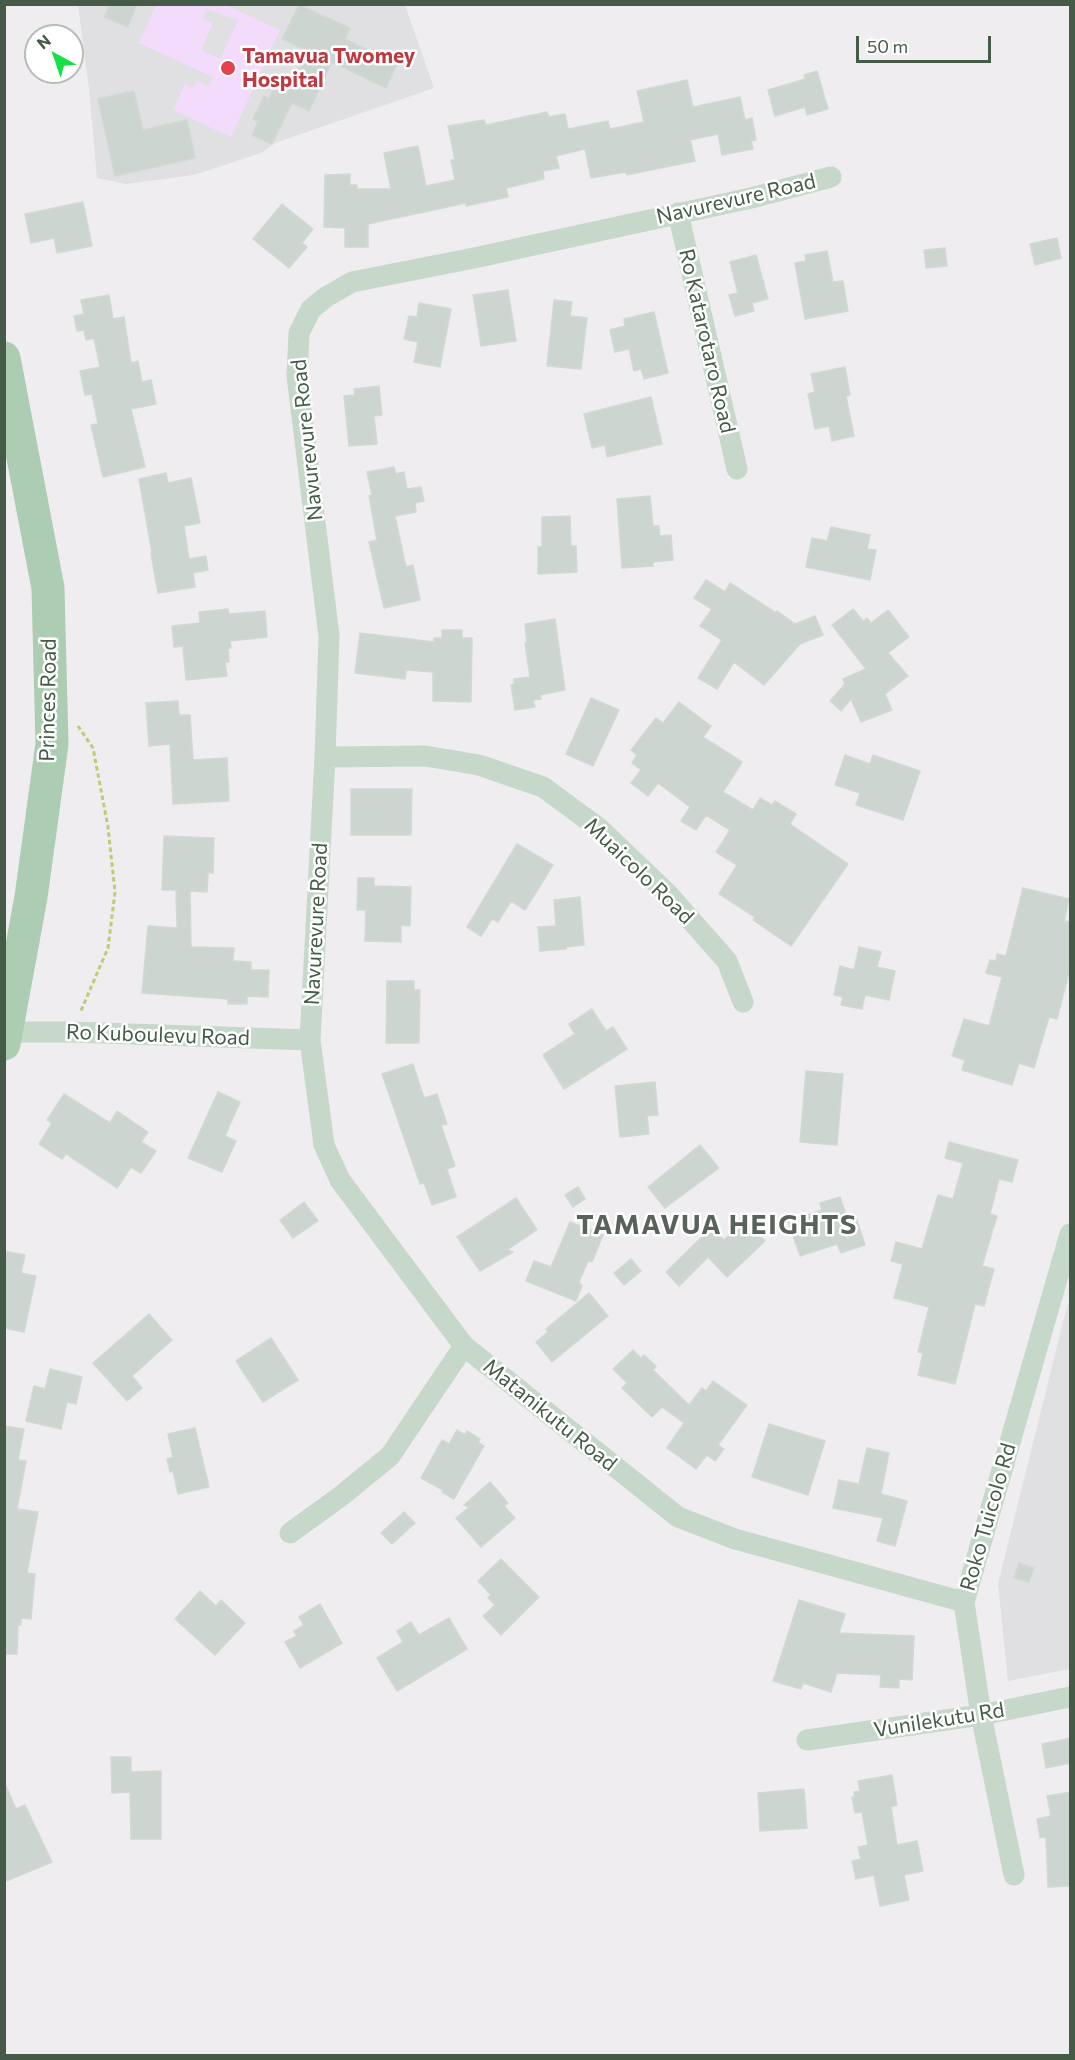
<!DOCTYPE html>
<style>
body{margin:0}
#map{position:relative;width:1075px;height:2060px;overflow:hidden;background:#efedf0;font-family:Commissioner,sans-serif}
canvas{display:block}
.frame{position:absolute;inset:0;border:6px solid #455b48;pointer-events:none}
.north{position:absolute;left:24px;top:24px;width:60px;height:60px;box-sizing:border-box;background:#fff;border:2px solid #b5bdb6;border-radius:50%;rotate:320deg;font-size:16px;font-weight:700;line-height:24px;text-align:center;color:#455b48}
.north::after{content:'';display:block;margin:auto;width:21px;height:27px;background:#17e047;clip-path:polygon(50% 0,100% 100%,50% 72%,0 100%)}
.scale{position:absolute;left:856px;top:36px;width:135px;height:27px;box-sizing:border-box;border:3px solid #455b48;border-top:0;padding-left:8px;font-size:18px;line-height:21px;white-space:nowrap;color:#455b48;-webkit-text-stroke:4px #fff;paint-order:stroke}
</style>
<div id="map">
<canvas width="1075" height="2060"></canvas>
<div class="frame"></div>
<div class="north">N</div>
<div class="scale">50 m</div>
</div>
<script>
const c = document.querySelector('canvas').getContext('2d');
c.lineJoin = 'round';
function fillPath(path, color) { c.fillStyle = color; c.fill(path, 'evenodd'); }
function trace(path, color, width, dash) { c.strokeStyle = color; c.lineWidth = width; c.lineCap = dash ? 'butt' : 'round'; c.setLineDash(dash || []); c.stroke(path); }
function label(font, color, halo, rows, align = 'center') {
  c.font = font + ' Commissioner,sans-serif'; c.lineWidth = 5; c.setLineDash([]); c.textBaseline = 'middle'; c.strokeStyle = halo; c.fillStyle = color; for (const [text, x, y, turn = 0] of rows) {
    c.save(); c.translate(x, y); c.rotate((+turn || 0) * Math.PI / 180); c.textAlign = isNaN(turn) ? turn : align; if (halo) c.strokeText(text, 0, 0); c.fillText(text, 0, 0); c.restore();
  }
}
fillPath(new Path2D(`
 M78 5H405L434 88 275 143 261 153 194 175 126 184 97 178 89 88Z
 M1070 1298V1669L1008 1681 998 1584 1063 1322Z`), '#e0dfe1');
fillPath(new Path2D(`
 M156 5H226L280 30 231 137 173 110 185 84 193 88 197 81 208 86 213 77 139 43ZM207 9 238 20 220 59 201 50 213 23 202 18Z`), '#f3dcfb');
const building = new Path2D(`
 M110 4H137L128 27 104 17Z
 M299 5 350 28 345 39 397 64 386 88 332 62 309 111 292 103 272 144 252 135 258 121 253 119 264 96 269 99 276 84 289 90 308 51 282 39Z
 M817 71 828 109 807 115 805 107 775 116 768 90 805 79 804 75Z
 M687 80 693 107 740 97 745 120 752 118 756 140 751 141 753 149 722 155 718 134 690 140 695 161 627 175 626 172 591 178 585 149 556 156 559 168 543 171 544 179 506 188 508 197 466 206V203L368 224V247H345V228L324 227 325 175 350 174V185H357V189H391L384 153 418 146 426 186 455 180 451 160H455L448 126 484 120 486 125 547 112 549 117 565 114 568 129 608 121 610 129 644 122 637 91Z
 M134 91 143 130 187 120 195 158 115 176 98 99Z
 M83 202 92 246 57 253 54 238 31 243 25 214Z
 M282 204 313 229 302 243 307 247 289 268 253 239Z
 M1057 238 1061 258 1035 265 1030 244Z
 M945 248 947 266 926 268 924 250Z
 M827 251 833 282 843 281 848 311 805 319 795 263 806 261 805 255Z
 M756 255 768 299 752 303 754 311 735 316 729 295 738 293 730 262Z
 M508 290 516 341 481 346 473 295Z
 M109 295 113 319 124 317 131 363 138 361 142 382 151 380 156 404 131 409 145 467 103 477 91 425 98 424 92 394 85 395 80 371 100 367 94 338 86 340 84 330 77 331 74 316 84 314 81 300Z
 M554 300 572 302 570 316 587 318 581 369 547 366Z
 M419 303 451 309 440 367 414 362 418 342 404 339 409 316 417 317Z
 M654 312 668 373 644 379 641 369 634 371 629 349 615 352 610 330 625 326 624 319Z
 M845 367 850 395 846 396 854 436 832 441 829 426 815 429 808 394 815 392 811 374Z
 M379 386 382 415 374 416 377 444 349 446 344 396 355 395 354 389Z
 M651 397 662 444 607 457 605 445 592 448 584 414Z
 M394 467 396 474 404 472 407 489 421 487 424 501 415 503 416 512 395 516 406 567 413 565 420 600 384 608 369 542 377 540 369 496 372 495 367 472Z
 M166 473 168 483 191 478 200 523 184 526 189 559 206 556 208 570 193 573 195 587 158 593 151 553H152L139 479Z
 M650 496 653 526H659L660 536 671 535 673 560 653 562V566L622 568 617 499Z
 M570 516 571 546H576L577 572 538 574V547H542V517Z
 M831 527 870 535 867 549 876 550 870 580 806 567 812 538 827 541Z
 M706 580 725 592 730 583 776 613 777 611 795 624 815 616 823 635 800 644 764 685 734 662 717 689 698 678 722 640 700 626 712 609 694 598Z
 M228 609 229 614 265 611 267 637 230 641 231 648H228L229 662H225L227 676 186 680 183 646 174 647 172 626 200 623 199 612Z
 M853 609 863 621 867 618 871 623 888 610 909 637 888 653 908 676 885 694 892 710 861 722 851 699 841 711 830 701 845 684 843 679 866 669 832 625Z
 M555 619 565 690 540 695 541 699 533 700 535 707 515 710 511 685 514 684V679L530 677 525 643H527L525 624Z
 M442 630H462V638H472L471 702 433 701V672L406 670 405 679 355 673 360 633 434 642V638H442Z
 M591 698 619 710 593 766 566 754Z
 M178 701 179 715H190L193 760 227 758 229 801 173 804 170 744 149 746 146 703Z
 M679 702 711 726 703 737 742 762 723 792 753 810 760 798 772 805 775 801 796 814 790 824 848 864 791 946 753 920 755 917 719 894 737 865 716 852 730 830 706 815 696 830 681 821 690 807 658 783 648 796 631 783 641 770 632 763 637 755 631 750 656 718 663 723Z
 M845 755 870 764 873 755 920 771 903 820 856 805 860 793 835 785Z
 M351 789H412L411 835H351Z
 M164 836 214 838 213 873H208L207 892 190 891 191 947 234 948 233 961 251 962V970H269L268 997 247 996V1004H228V999L142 993 148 926 177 928 176 890H162Z
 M517 844 553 865 525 910 511 901 498 922 492 919 481 936 467 927Z
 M358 878H374V886L411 887 410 926 401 925V942L365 941 366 910H357Z
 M1023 888 1069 899 1064 921 1071 922V965L1057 1019 1049 1017 1034 1068 1019 1063 1012 1085 962 1070 965 1060 952 1056 964 1019 989 1026 1002 977 986 973 990 960 996 961 997 954 1006 956Z
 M580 897 584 945 566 947V949L540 951 538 927 556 926 554 900Z
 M859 947 881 952 877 967 895 971 889 1000 865 995 862 1009 841 1005 843 997 834 995 840 966 854 970Z
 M387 981H414V990H420L419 1043H386Z
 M592 1009 606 1031 613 1027 627 1049 564 1089 543 1055 575 1034 569 1024Z
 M413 1064 424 1098 437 1094 447 1124 441 1125 455 1166 447 1169 456 1197 432 1205 424 1183 420 1184 382 1074Z
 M806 1071 843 1074 837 1145 800 1142Z
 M655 1082 658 1115 647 1116 649 1134 620 1137 615 1086Z
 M218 1092 240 1102 225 1136 236 1141 222 1172 188 1158Z
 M64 1094 110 1123 117 1111 148 1132 141 1142 156 1151 141 1173 131 1167 117 1188 66 1154 62 1159 39 1144 52 1123 47 1120Z
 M949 1142 1018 1160 1012 1182 999 1179 990 1214 997 1216 982 1266 994 1269 984 1306 975 1304 955 1384 918 1375 923 1353 918 1352 929 1307 894 1298 903 1264 891 1261 896 1242 922 1249 938 1195 953 1199 963 1163 945 1158Z
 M700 1145 719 1168 665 1208 648 1187Z
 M578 1187 585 1199 573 1207 565 1195Z
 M840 1197 847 1217 855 1214 865 1245 841 1253 837 1244 800 1256 788 1221 822 1210 820 1203Z
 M516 1198 537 1230 507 1250 513 1252 480 1271 457 1237Z
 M304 1202 318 1221 293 1238 280 1220Z
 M744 1221 765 1241 727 1277 708 1257 679 1286 666 1272 712 1227 724 1240Z
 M570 1222 603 1235 592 1262 588 1261 579 1282 582 1286 576 1301 526 1281 534 1261 551 1267Z
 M4 1251 25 1255 21 1273 36 1276 24 1332 4 1328Z
 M631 1259 641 1271 624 1285 614 1273Z
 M589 1293 608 1316 552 1362 536 1342 548 1332 546 1329Z
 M149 1314 172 1340 132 1376 142 1388 127 1401 93 1363Z
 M271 1338 298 1380 263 1402 236 1361Z
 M633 1350 641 1358 644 1355 656 1366 653 1370 689 1405 702 1388 706 1391 713 1381 747 1405 718 1445 724 1449 715 1461 707 1455 696 1469 667 1448 684 1423 662 1407 652 1417 622 1388 627 1383 613 1369Z
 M50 1369 82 1377 76 1404 67 1402 61 1429 26 1421 34 1386 45 1389Z
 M769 1424 825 1441 808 1495 752 1477Z
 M4 1426 24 1429 18 1460 26 1461 17 1509 38 1512 27 1573 35 1574 31 1619 21 1618V1625H18L17 1654H4Z
 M195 1428 209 1487 178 1494 173 1471 170 1472 167 1459 173 1457 168 1434Z
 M457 1430 465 1435 467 1431 480 1439 478 1442 484 1446 454 1499 442 1492 443 1490 421 1478 442 1440 449 1444Z
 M867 1448 889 1453 881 1494 907 1501 895 1546 877 1541 883 1518 833 1508 839 1480 859 1484Z
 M490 1482 508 1503 504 1506 515 1518 481 1547 456 1518 469 1507 464 1505Z
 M404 1512 415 1523 392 1544 381 1533Z
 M501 1559 539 1597 501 1635 483 1616 495 1605 488 1598 491 1595 478 1581Z
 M1019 1563 1034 1568 1029 1582 1014 1578Z
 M200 1591 216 1606 221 1600 245 1623 215 1655 175 1619Z
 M799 1600 845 1614 839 1633 914 1636 912 1680 899 1679V1688L880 1687 881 1675 837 1673 831 1692 803 1683 801 1689 773 1681Z
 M320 1604 342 1643 300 1668 285 1642 297 1636 294 1631 304 1625 299 1617Z
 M449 1618 467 1649 397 1691 377 1658 403 1642 397 1631 411 1622 419 1635Z
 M1071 1738V1763L1046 1768 1042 1744Z
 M111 1757H131V1772L161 1771V1839H131L130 1792 112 1793Z
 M892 1775 897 1805 891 1807 897 1845 917 1841 923 1871 904 1875 909 1900 880 1906 874 1875 856 1879 852 1861 861 1859 858 1847 868 1845 862 1812 855 1813 852 1797H855L854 1792 860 1791 858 1781Z
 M4 1781 16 1809 25 1805 52 1862 4 1882Z
 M804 1789 807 1828 760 1831 758 1793Z
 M1071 1792V1886L1048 1887 1046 1837 1040 1838 1037 1819 1051 1816 1047 1796Z`);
fillPath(building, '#ccd5cf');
trace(building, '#d1d9d4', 1.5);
trace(new Path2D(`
 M78 726 93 748 108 827 115 892 108 948 80 1013`), '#bccd72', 3, [4.5, 3]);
trace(new Path2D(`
 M831 177 751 198 474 258 352 282 326 297 311 309 299 333 297 376 329 636 325 757 310 1040 324 1145 340 1180 464 1346 678 1517 735 1539 964 1602
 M678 213 737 469
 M325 757 425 756 479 765 543 787 600 829 667 893 727 961 743 1002
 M7 1032H72L310 1040
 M290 1533 341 1496 390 1456 464 1346
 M807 1740 981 1715 1070 1697
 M1014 1875 981 1715 964 1602 1070 1234`), '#c6d8c9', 21);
trace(new Path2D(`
 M4 358 48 588 52 744 31 897 4 1044`), '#accdb2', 33);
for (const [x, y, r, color] of [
 [228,68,8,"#e0444e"]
]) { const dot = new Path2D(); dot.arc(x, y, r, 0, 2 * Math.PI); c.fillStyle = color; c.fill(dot); trace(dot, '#fff', 2); }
label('bold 21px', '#be3a42', '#fff', [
 ["Tamavua Twomey",242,56],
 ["Hospital",242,80]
], 'left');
label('21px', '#455b48', '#fff', [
 ["Navurevure Road",736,199,-13],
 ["Ro Katarotaro Road",707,341,77],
 ["Navurevure Road",307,440,-96],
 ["Princes Road",48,700,-89],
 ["Muaicolo Road",639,871,44],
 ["Navurevure Road",316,924,-87],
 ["Ro Kuboulevu Road",158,1035,2],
 ["Matanikutu Road",550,1415,39],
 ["Roko Tuicolo Rd",988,1517,-74],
 ["Vunilekutu Rd",939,1720,-9]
]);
c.letterSpacing = '1.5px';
label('bold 27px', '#5a625c', '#fff', [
 ["TAMAVUA HEIGHTS",717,1225]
]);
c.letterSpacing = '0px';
</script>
